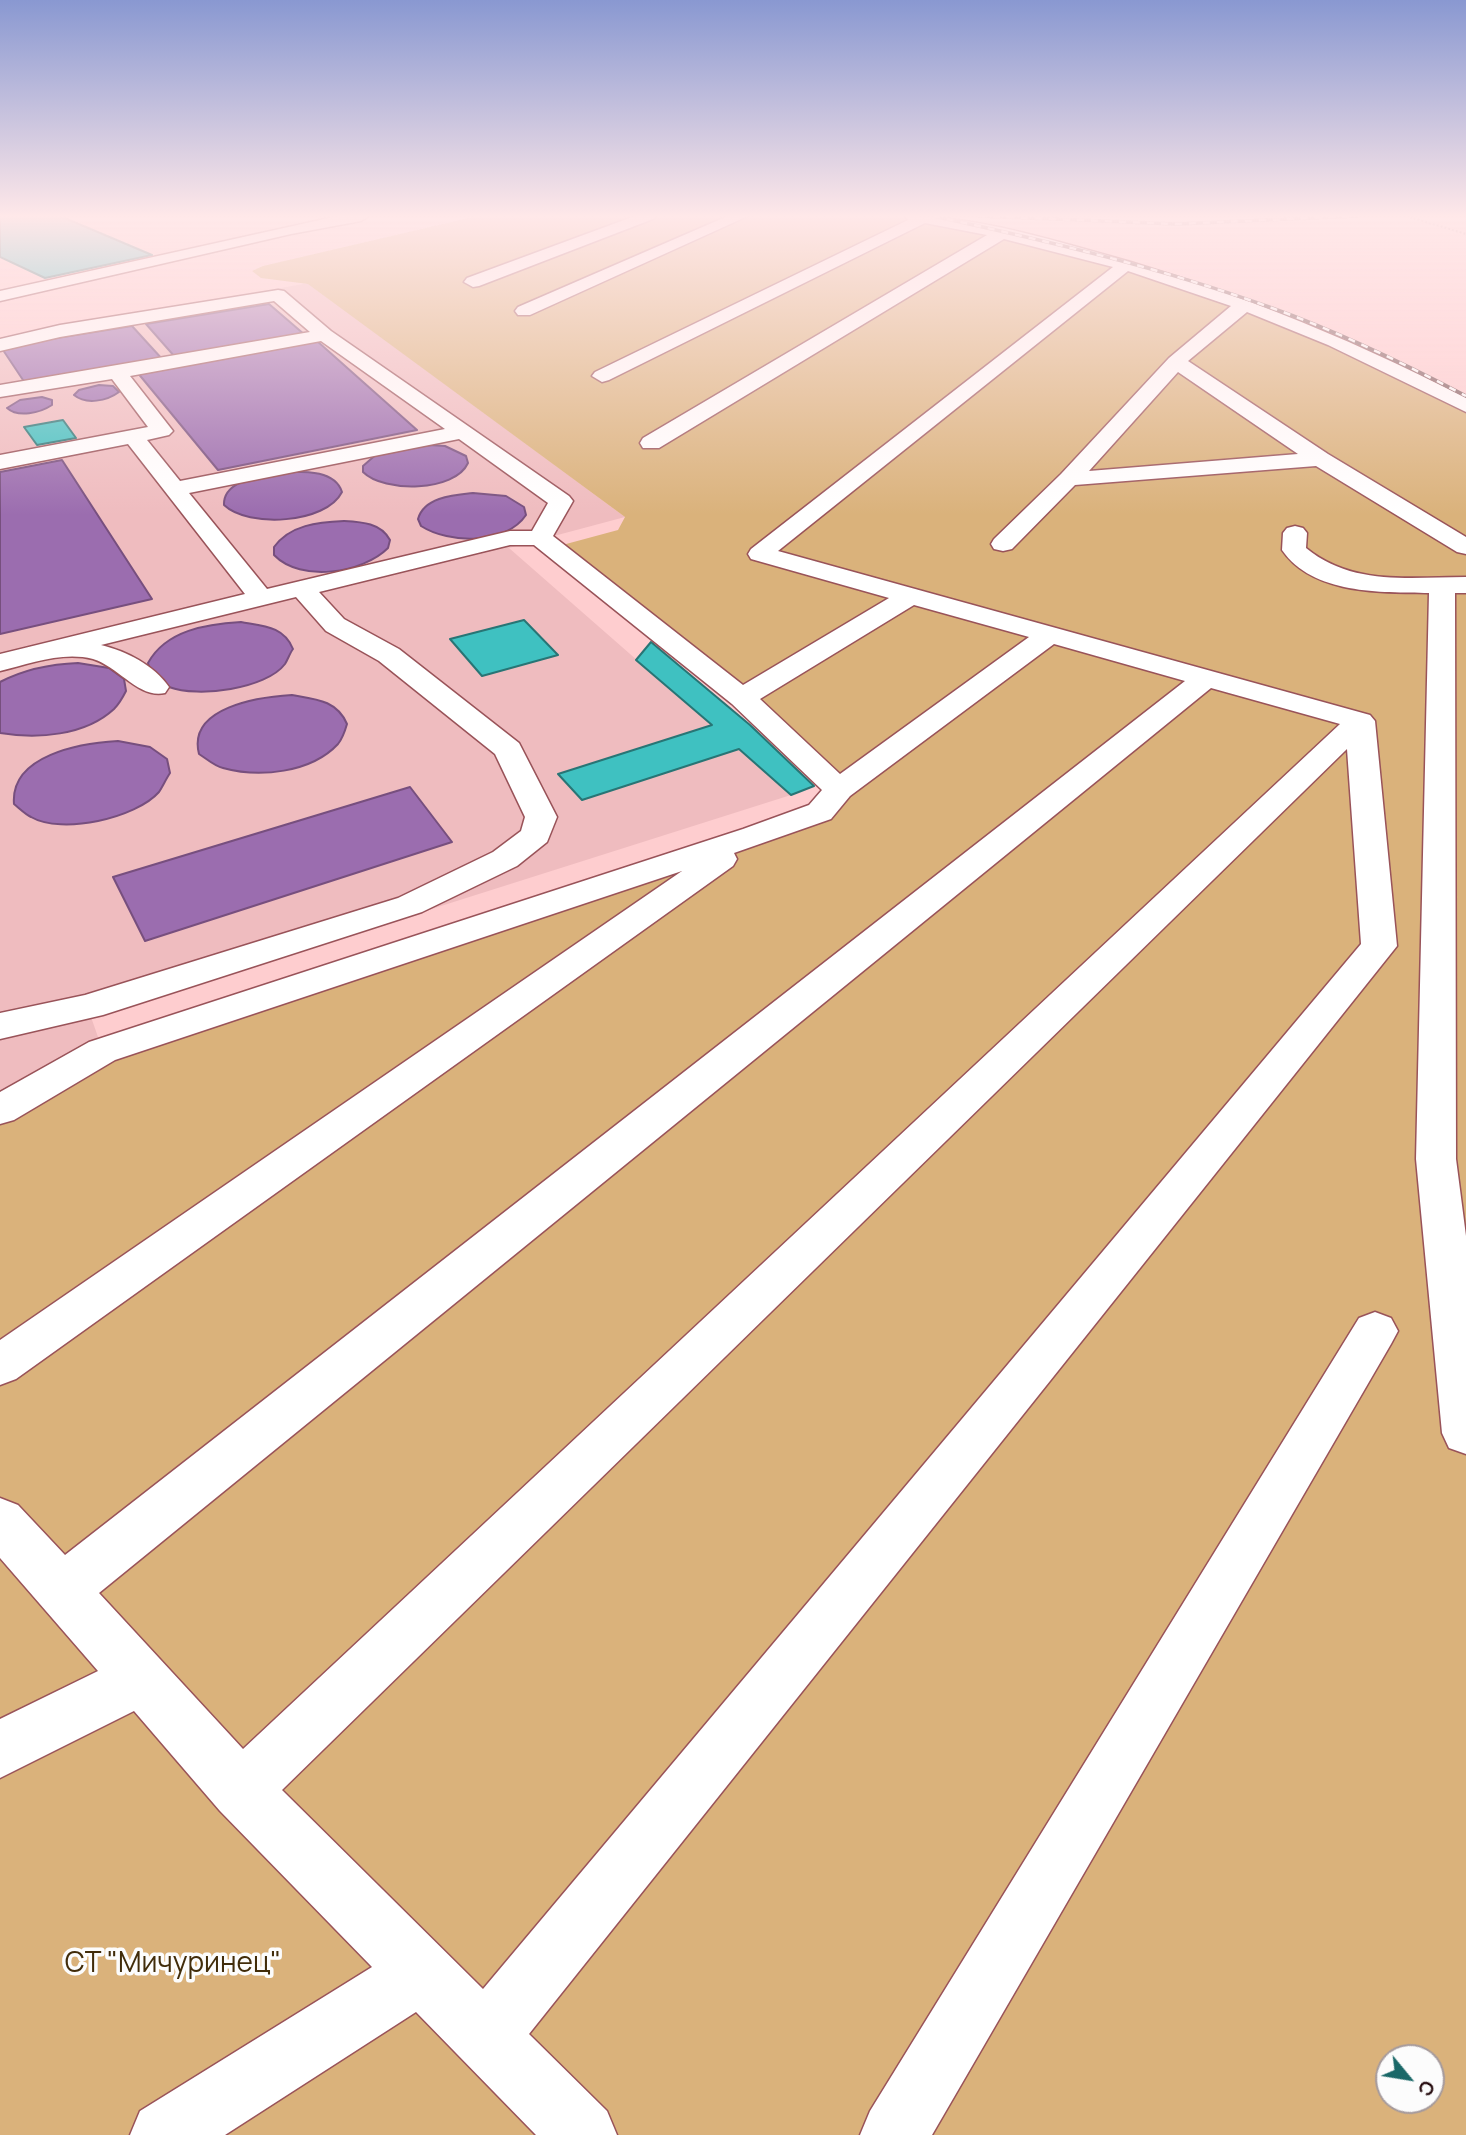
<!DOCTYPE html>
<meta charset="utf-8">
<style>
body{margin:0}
#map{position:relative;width:1466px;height:2135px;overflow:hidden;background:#fecdcf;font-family:Manrope,sans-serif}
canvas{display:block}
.north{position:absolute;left:1375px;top:2044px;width:70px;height:70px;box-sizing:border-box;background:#fcfcfc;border:2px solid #a59a9c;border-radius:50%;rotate:120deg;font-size:19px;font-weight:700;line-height:28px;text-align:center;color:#23080b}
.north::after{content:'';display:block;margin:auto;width:24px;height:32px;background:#1a6868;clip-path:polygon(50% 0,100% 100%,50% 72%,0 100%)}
</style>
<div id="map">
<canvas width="1466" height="2135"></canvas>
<div class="north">С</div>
</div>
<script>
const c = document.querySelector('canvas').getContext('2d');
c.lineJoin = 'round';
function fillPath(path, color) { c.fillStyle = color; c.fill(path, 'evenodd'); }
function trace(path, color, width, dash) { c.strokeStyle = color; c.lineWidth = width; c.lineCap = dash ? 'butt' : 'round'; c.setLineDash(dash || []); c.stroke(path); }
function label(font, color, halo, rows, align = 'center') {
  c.font = font + ' Manrope,sans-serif'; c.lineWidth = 7; c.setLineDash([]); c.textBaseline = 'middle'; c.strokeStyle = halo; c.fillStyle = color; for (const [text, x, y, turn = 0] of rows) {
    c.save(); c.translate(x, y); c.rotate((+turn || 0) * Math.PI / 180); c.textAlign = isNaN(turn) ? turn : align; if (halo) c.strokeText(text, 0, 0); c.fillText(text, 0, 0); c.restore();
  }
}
fillPath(new Path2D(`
 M308 283 625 517 509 548 791 795 91 1017 98 1037 0 1096V340Z`), '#efbcbf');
fillPath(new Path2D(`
 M477 216H912L1002 233 1245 304 1466 406V2135H0V1110L102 1051 754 836 839 790 555 547 618 530 625 517 308 284 261 278 252 271 263 266ZM1389 2058H1431V2100H1389Z`), '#dab27b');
const water = new Path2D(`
 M269 304 305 335 175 357 146 324Z
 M132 326 163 360 25 383 1 347Z
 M317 341 417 430 218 470 137 372Z
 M99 385 113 386 119 392C107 401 86 405 74 395L79 390Z
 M42 397 52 400V405C40 413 18 418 7 408L20 400Z
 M429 445 445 446 466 456 468 463C455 492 384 493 363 472V466L379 452Z
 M62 460 152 599 0 634V472Z
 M279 472C299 472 334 468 342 492 326 524 248 528 224 505 223 480 260 477 279 472Z
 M473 493 506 496 524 507 526 515C506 545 449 544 421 526L418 519C424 497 454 495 473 493Z
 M344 521C362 522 381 523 390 540L388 548C363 573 301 583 274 555V547C290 525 318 522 344 521Z
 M241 622C263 626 284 626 293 649 290 653 288 659 285 664 266 689 198 698 169 687 163 684 157 678 151 674L148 663C166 630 207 624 241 622Z
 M78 663 109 668 124 679 126 691C123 697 119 704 114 709 85 736 37 739 0 733V682C25 669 50 664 78 663Z
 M292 695C315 699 337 700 347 724 345 731 342 739 338 744 311 773 259 778 223 768 214 766 207 759 199 754 187 707 259 697 292 695Z
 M118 741 150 747 167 759 170 773C166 779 163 786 159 792 136 818 62 835 31 817 25 814 19 808 14 804 10 755 81 743 118 741Z
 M410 787 452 842 145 941 113 877Z`);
fillPath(water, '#9b6daf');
trace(water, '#774f7e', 2);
const building = new Path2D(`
 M0 216H60L152 255 45 278 0 257Z
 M63 420 76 438 37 445 24 427Z
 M524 620 558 655 482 676 450 639Z
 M651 642 750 725 814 786 791 795 739 749 582 800 558 774 712 725 636 660Z`);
fillPath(building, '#3fc1c1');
trace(building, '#287575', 2);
const minor = new Path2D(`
 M338 216H369L361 221 291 234 0 301V291Z
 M635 216H656L653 219 479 286 473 287 464 282 467 278Z
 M728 216H748L530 315H518L515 311 518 307Z
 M905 216C964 216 1024 232 1081 248 1216 284 1342 334 1466 398V412L1328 345 1247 312 1188 361 1328 454 1466 537V554L1457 552 1316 466 1075 485 1012 549 1003 551 994 549 991 544 994 539 1061 474 1169 358 1231 306 1128 271 778 551 1370 715 1375 721 1397 946 529 2034 607 2111 617 2135H536L416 2012 225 2135H130L140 2111 372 1967 220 1811 134 1711 0 1778V1719L98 1671 0 1558V1498L18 1505 65 1555 1185 681 1054 644 850 796 831 819 734 853 737 859 733 866 16 1379 0 1385V1340L682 871 115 1060 14 1120 0 1124V1092L89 1042 743 829 809 805 822 790 732 704 534 545H510L319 592 344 619 399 649 519 743 557 817 547 842 517 866 422 912 103 1015 0 1039V1013L85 995 398 898 493 852 521 831 525 817 495 754 379 661 326 631 296 597 101 645C126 651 154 665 169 687L165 693C139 699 119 667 93 659 62 651 29 664 0 671V654L245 594 128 444 0 469V455L148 427 112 379 0 397V385L310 332 274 301 60 337 0 351V339L60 325 278 290 284 291 331 331 569 496 573 501 553 536 743 685 889 598 751 559 748 554 751 549 1113 267 1004 239 659 448H643L640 443 643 438 987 235 925 223 609 380 602 382 592 376 595 372 908 220ZM321 341 445 429 180 481 147 440 169 435 173 431 130 376ZM1178 372 1298 454 1089 471ZM459 439 548 503 532 531H510L267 589 189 493ZM914 605 1029 637 840 774 760 699ZM1211 688 1340 724 243 1749 99 1593ZM1347 749 1361 944 483 1989 282 1790Z
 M1295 526 1303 528 1307 533 1306 548C1352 586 1410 577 1466 577V593H1455L1456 1159 1466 1236V1454L1449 1448 1442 1433 1416 1159 1429 593C1381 592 1313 595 1282 550L1283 533 1287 528Z
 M1375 1312 1391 1318 1398 1331 1391 1344 932 2135H860L870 2111 1359 1318Z`);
trace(minor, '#995359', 3);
trace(new Path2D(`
 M1406 216 1466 234`), '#ad8486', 2, [2, 2]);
fillPath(minor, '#fff');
const rail = new Path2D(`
 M933 216C1048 241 1162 268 1272 308 1339 332 1403 363 1466 396
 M979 216 1176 224 1357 216`);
trace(rail, '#7e5a5c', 3.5);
trace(rail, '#fcfcfc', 2.5, [7]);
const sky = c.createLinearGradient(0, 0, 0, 515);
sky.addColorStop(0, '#8998d1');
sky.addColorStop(0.42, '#ffe8e9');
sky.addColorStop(1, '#ffe8e900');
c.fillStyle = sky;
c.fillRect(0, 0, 1466, 515);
label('28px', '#412c0a', '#fcfcfc', [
 ["СТ \"Мичуринец\"",173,1964]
]);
</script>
